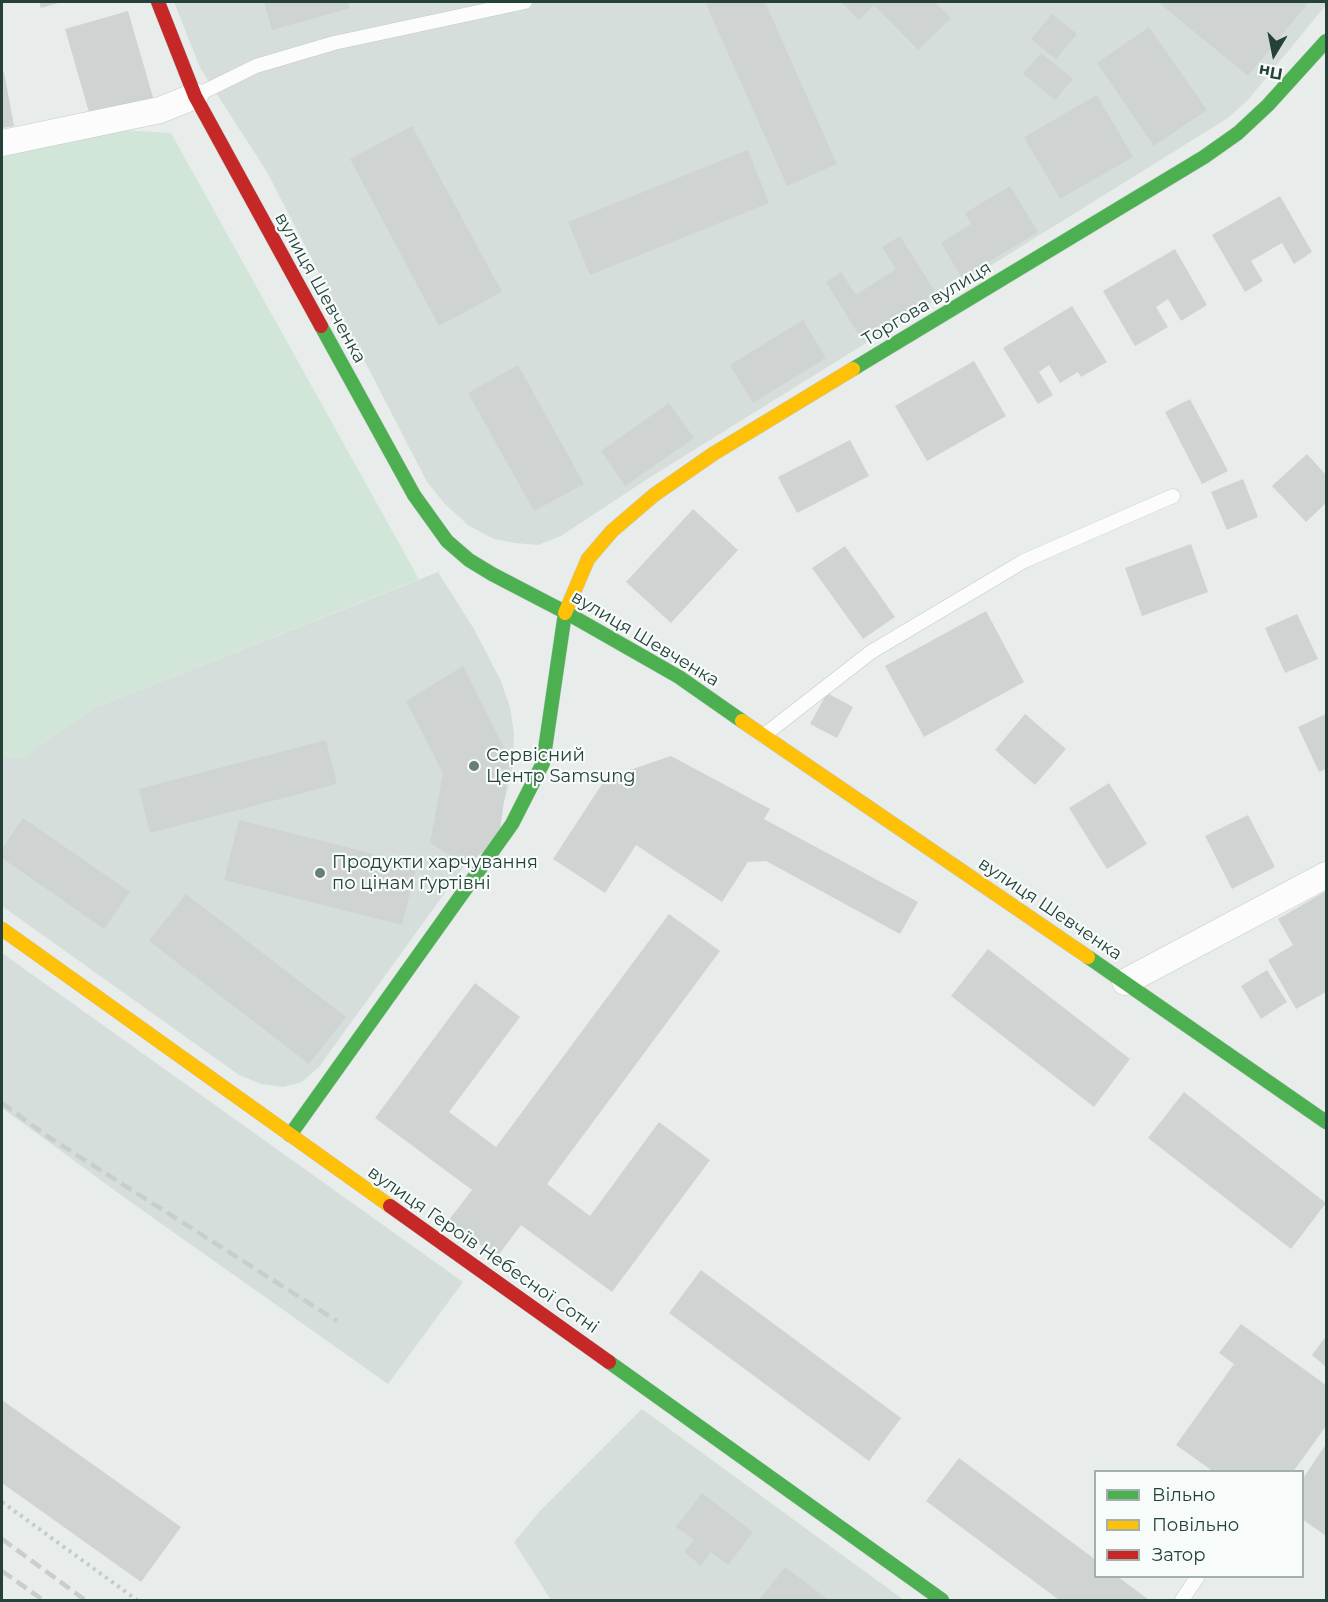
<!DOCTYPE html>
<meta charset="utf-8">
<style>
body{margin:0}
#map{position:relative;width:1328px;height:1602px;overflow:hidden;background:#e8edeb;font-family:Montserrat,sans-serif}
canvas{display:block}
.frame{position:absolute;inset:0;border:3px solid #24423a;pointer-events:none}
.legend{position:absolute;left:1094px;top:1470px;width:210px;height:108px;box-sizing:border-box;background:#f7fbf9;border:2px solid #a3b1ad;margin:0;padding:8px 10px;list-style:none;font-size:18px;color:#24423a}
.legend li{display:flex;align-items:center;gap:12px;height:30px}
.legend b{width:30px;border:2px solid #a3b1ad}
.north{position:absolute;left:1244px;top:24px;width:60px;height:60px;-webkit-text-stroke:4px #f7fbf9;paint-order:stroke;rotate:190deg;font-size:16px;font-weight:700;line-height:24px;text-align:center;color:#24423a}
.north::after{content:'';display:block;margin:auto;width:21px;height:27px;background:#24423a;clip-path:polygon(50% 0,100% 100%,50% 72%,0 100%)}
</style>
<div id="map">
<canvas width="1328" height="1602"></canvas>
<div class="frame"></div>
<ul class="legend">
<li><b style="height:8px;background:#4caf50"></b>Вільно</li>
<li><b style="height:8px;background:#ffc107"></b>Повільно</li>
<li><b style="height:8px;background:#c62828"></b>Затор</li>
</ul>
<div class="north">Пн</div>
</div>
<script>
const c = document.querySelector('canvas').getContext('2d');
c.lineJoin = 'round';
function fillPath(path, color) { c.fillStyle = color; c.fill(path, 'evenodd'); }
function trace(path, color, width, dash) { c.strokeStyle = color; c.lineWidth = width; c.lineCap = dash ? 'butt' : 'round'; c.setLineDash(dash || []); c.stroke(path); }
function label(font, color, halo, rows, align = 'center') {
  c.font = font + ' Montserrat,sans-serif'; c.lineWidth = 4.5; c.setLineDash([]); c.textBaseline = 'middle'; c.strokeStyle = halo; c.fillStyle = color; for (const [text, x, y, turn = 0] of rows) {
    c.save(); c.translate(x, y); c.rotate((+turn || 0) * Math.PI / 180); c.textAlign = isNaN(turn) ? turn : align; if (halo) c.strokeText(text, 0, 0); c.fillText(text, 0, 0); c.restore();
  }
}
fillPath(new Path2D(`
 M174 2H1326V5L1248 100 1228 118 649 478 561 536 538 545 515 543 494 539 469 526 445 504 427 482 267 172 200 68Z
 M438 572 474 629 500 679 510 707 514 733 513 763 508 789 499 818 319 1067 302 1082 283 1087 261 1084 239 1075 2 906V756L22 758 94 708Z
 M2 953 463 1282 388 1384 125 1198 2 1108Z
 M642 1409 904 1600H551L514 1542 540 1511Z`), '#d6dedb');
fillPath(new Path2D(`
 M121 130 171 133 419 579 94 708 22 759 2 756V156Z`), '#d1e6d8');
fillPath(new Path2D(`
 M39 2H62L41 8Z
 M264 2H348L350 8 272 30Z
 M712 2H765L837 164 787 186 706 4Z
 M841 2H935L951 18 918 50 874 5 859 20Z
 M1158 2H1309L1248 76Z
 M128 11 154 101 91 119 65 29Z
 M1052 14 1077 34 1056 59 1031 39Z
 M1149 27 1207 110 1154 146 1097 63Z
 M1041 53 1073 79 1055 100 1023 74Z
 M4 72 14 126 2 128V73Z
 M1097 95 1133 157 1060 199 1024 137Z
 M412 126 502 292 439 326 350 159Z
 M748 150 769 203 590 275 568 222Z
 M1010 186 1038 232 962 278 941 243 971 224 965 213Z
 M1280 196 1312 252 1294 264 1282 243 1251 261 1263 281 1245 292 1212 235Z
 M900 236 936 293 862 340 826 282 841 272 856 295 896 269 882 247Z
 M1175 249 1207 305 1181 321 1168 299 1156 307 1168 327 1135 346 1103 291Z
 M1072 306 1107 362 1081 377 1078 372 1060 383 1049 365 1039 372 1053 395 1038 404 1003 348Z
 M803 320 826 358 753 403 730 365Z
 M974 361 1006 416 927 461 895 406Z
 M518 365 584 484 534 511 468 393Z
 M1190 399 1228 471 1202 484 1165 412Z
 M669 403 694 438 625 486 601 451Z
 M850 440 869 476 797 513 778 477Z
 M1307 454 1326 475V503L1306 522 1272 486Z
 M1243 479 1258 517 1227 530 1211 492Z
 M693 509 738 550 671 623 626 582Z
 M1191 544 1208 592 1142 616 1125 568Z
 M845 546 895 617 863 639 812 568Z
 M986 611 1024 682 924 737 885 666Z
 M1297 614 1318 659 1285 673 1265 628Z
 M463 666 510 759 499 837 467 866 430 843 443 773 406 701Z
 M827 693 853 707 837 738 810 724Z
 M1025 714 1066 749 1035 785 995 750Z
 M1326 714V769L1319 772 1298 727Z
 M326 740 337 784 150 833 139 789Z
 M671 756 770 809 764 819 918 902 900 934 766 861 748 862 722 902 636 845 605 893 553 859 606 778Z
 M1109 783 1147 844 1107 869 1069 808Z
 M1248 815 1275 867 1232 889 1205 836Z
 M23 818 130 892 104 929 2 858V849Z
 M239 820 417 865 402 925 224 880Z
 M1326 891V992L1296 1009 1268 960 1293 945 1278 919Z
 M186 894 346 1017 309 1064 149 941Z
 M669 914 720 951 547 1184 590 1216 659 1122 710 1160 612 1292 521 1225 497 1257 448 1221 472 1190 375 1118 475 983 520 1017 449 1112 496 1147Z
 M988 949 1130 1059 1094 1107 951 996Z
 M1267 970 1287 1002 1261 1019 1241 986Z
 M1184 1092 1326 1203 1291 1249 1148 1138Z
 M701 1270 901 1418 869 1461 669 1313Z
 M1241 1324 1326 1385V1426L1293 1472H1214L1176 1445 1234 1364 1219 1353Z
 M1326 1336V1367L1312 1355Z
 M2 1400 181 1527 141 1582 2 1483Z
 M1326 1444V1536L1302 1519V1480Z
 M959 1458 1096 1560V1576H1117L1149 1600H1059L926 1501Z
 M702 1493 753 1532 728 1565 711 1552 701 1566 684 1552 694 1540 676 1527Z
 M785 1567 829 1600H759Z`), '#cfd4d2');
const lane = new Path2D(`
 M195 96 256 66 334 43 525 2
 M763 736 871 652 1024 561 1173 496
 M1182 1600 1198 1576`);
const street = new Path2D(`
 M2 143 160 110 195 96
 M1125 982 1326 875`);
const fast = new Path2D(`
 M321 326 414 495 447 541 469 560 492 574 565 612 679 677 742 721
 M853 369 1204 157 1238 133 1268 105 1326 41
 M1088 957 1326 1122
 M290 1135 512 824 543 763 565 613
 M609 1362 942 1600`);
const slow = new Path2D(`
 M565 613 588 559 612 531 654 495 713 454 853 369
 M742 721 1088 957
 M2 929 390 1206`);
const jam = new Path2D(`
 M158 2 195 96 321 326
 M390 1206 609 1362`);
trace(lane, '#c5cac8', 15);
trace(street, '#c5cac8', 27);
trace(fast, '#c3cbc8', 15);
trace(slow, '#c3cbc8', 15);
trace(jam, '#c3cbc8', 15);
trace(new Path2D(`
 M2 1502 137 1600`), '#c3ccca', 4, [3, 4.5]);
trace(lane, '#fcfcfc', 14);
trace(street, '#fcfcfc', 26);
trace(fast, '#4caf50', 14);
trace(slow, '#ffc107', 14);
trace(jam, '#c62828', 14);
trace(new Path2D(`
 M2 1103 47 1136 337 1321
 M2 1539 85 1600
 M2 1571 43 1600`), '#c9cdcc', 4.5, [12, 6]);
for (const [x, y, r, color] of [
 [474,766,6,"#697e78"],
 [320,873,6,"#697e78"]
]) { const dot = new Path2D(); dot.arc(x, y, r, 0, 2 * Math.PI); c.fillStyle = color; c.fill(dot); trace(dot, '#f7fbf9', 2); }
label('18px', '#24423a', '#f7fbf9', [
 ["вулиця Шевченка",320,288,61],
 ["Торгова вулиця",927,304,-31],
 ["вулиця Шевченка",645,639,31],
 ["вулиця Шевченка",1050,909,34],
 ["вулиця Героїв Небесної Сотні",483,1250,35]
]);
label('18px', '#24423a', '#f7fbf9', [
 ["Сервісний",486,756],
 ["Центр Samsung",486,777],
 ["Продукти харчування",332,863],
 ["по цінам ґуртівні",332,884]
], 'left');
</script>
